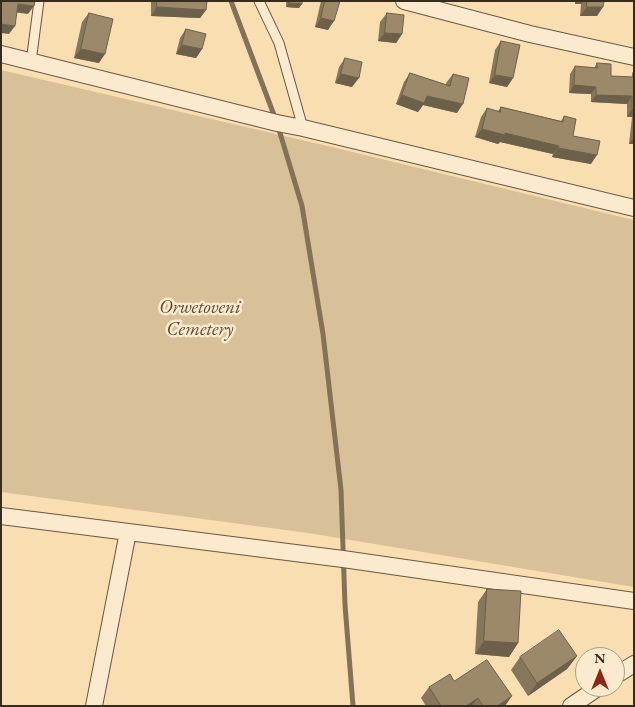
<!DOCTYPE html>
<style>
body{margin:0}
#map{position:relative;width:635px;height:707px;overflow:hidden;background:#f9deb2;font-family:"EB Garamond",serif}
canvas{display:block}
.frame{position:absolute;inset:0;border:2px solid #382c1d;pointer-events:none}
.north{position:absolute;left:575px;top:647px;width:50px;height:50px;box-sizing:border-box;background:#fbeacd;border:1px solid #ad9e87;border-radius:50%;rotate:0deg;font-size:14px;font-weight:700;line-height:20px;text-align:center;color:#382c1d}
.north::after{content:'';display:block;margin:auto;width:18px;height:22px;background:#8f2418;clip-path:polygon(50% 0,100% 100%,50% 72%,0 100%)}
</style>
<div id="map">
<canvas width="635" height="707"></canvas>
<div class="frame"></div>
<div class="north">N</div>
</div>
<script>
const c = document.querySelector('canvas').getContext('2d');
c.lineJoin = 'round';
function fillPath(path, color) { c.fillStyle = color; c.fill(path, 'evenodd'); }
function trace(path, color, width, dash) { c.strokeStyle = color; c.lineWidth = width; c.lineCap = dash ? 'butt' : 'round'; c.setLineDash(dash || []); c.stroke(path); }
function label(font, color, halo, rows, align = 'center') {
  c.font = font + ' "EB Garamond",serif'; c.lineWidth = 5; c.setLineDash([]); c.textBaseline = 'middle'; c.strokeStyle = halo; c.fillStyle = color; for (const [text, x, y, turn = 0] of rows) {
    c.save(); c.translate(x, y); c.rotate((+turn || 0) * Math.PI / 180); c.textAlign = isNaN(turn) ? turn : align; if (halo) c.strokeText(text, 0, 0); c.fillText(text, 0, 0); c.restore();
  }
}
fillPath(new Path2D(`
 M1 70 332 147 634 220V587L308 533 1 492Z`), '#d8c099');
trace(new Path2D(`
 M231 1 277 123 302 206 323 334 341 490 345 605 353 706`), '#847258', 5);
const service = new Path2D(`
 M259 1 279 43 303 128
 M31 62 39 1`);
const minor = new Path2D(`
 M404 1 530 34 634 57
 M1 54 277 123 303 128 634 208
 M1 516 343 559 634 601
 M615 676 634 664
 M94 706 128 532
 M571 706 599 687`);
trace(service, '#685842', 11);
trace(minor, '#685842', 18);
trace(service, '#fbeacd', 9);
trace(minor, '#fbeacd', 16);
fillPath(new Path2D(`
 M151 1H207L206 10 200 18 151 16Z
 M286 1H302L299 8 286 7Z
 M321 1H340L328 30 315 27Z
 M575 1H604L597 16H580L581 4H575Z
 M89 13 99 63 74 58 82 22Z
 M387 13 402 34 396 43 378 41 380 22Z
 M186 29 202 49 196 58 176 54 180 38Z
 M501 41 513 78 507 87 489 83 495 50Z
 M345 58 352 87 335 83 339 67Z
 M597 63 611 76 632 77V73L634 71V144H629L632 117H627V104L591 102V94L569 93 570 74 575 66 594 68Z
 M410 73 446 85V83L453 74 457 113 423 105 418 112 396 104 404 82Z
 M501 107 561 121 564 116 573 136 591 164 552 157 553 154 500 142 498 144 475 137 481 117 487 108 498 111Z
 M487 589 518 643 509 657 475 654 478 602Z
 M577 656 567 669 528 696 511 670 520 657Z
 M454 681 505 706H426L421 698 429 687Z`), '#86765b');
fillPath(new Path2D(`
 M577 1H583L581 4H575Z
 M289 3 302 4 299 8 286 7Z
 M18 4 34 6 28 14 13 12Z
 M157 7 206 10 200 18 151 16Z
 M587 7H603L597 16H580Z
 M321 18 334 21 328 30 315 27Z
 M1 24 15 26 9 34 1 33Z
 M385 33 402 34 396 43 378 41Z
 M182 45 202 49 196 58 176 54Z
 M81 49 105 54 99 63 74 58Z
 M341 74 359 78 352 87 335 83Z
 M495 75 513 78 507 87 489 83Z
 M574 85 596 87 591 94 569 93Z
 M402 95 427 96 463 104 457 113 423 105 418 112 396 104Z
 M596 95 632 96 627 104 591 102Z
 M632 109H634V114L632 117H627Z
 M482 129 505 133 559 146 553 154 500 142 498 144 475 137Z
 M634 137V144H629Z
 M558 148 597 155 591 164 552 157Z
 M484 641 518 643 509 657 475 654Z
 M577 656 567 669 528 696 537 683Z
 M512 696 505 706H497Z
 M478 698 472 706H466Z`), '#6d604a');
const building = new Path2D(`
 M1 1H35L34 6 18 4 15 26 1 24Z
 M157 1H207L206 10 157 7Z
 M289 1H302V4L289 3Z
 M325 1H340L334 21 321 18Z
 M587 1H604L603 7H587Z
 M89 13 113 19 105 54 81 49Z
 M387 13 404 15 402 34 385 33Z
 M186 29 206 34 202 49 182 45Z
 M501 41 520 45 513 78 495 75Z
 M345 58 362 62 359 78 341 74Z
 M597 63 611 64V76L634 77V109H632V96L596 95V87L574 85 575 66 597 68Z
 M410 73 450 86 453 74 469 78 463 104 427 96 424 103 402 95Z
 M501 107 563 122 564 116 576 119 573 136 600 141 597 155 558 148 559 146 505 133V135L482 129 487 108 500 112Z
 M487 589 521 591 518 643 484 641Z
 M559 630 577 656 537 683 520 657Z
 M487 660 512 696 497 706H483L478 698 466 706H441L429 687 450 674 454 681Z`);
fillPath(building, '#9c896a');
trace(building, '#6d604a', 1);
label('italic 19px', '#584a36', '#fbeacd', [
 ["Orwetoveni",200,308],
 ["Cemetery",200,330]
]);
</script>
